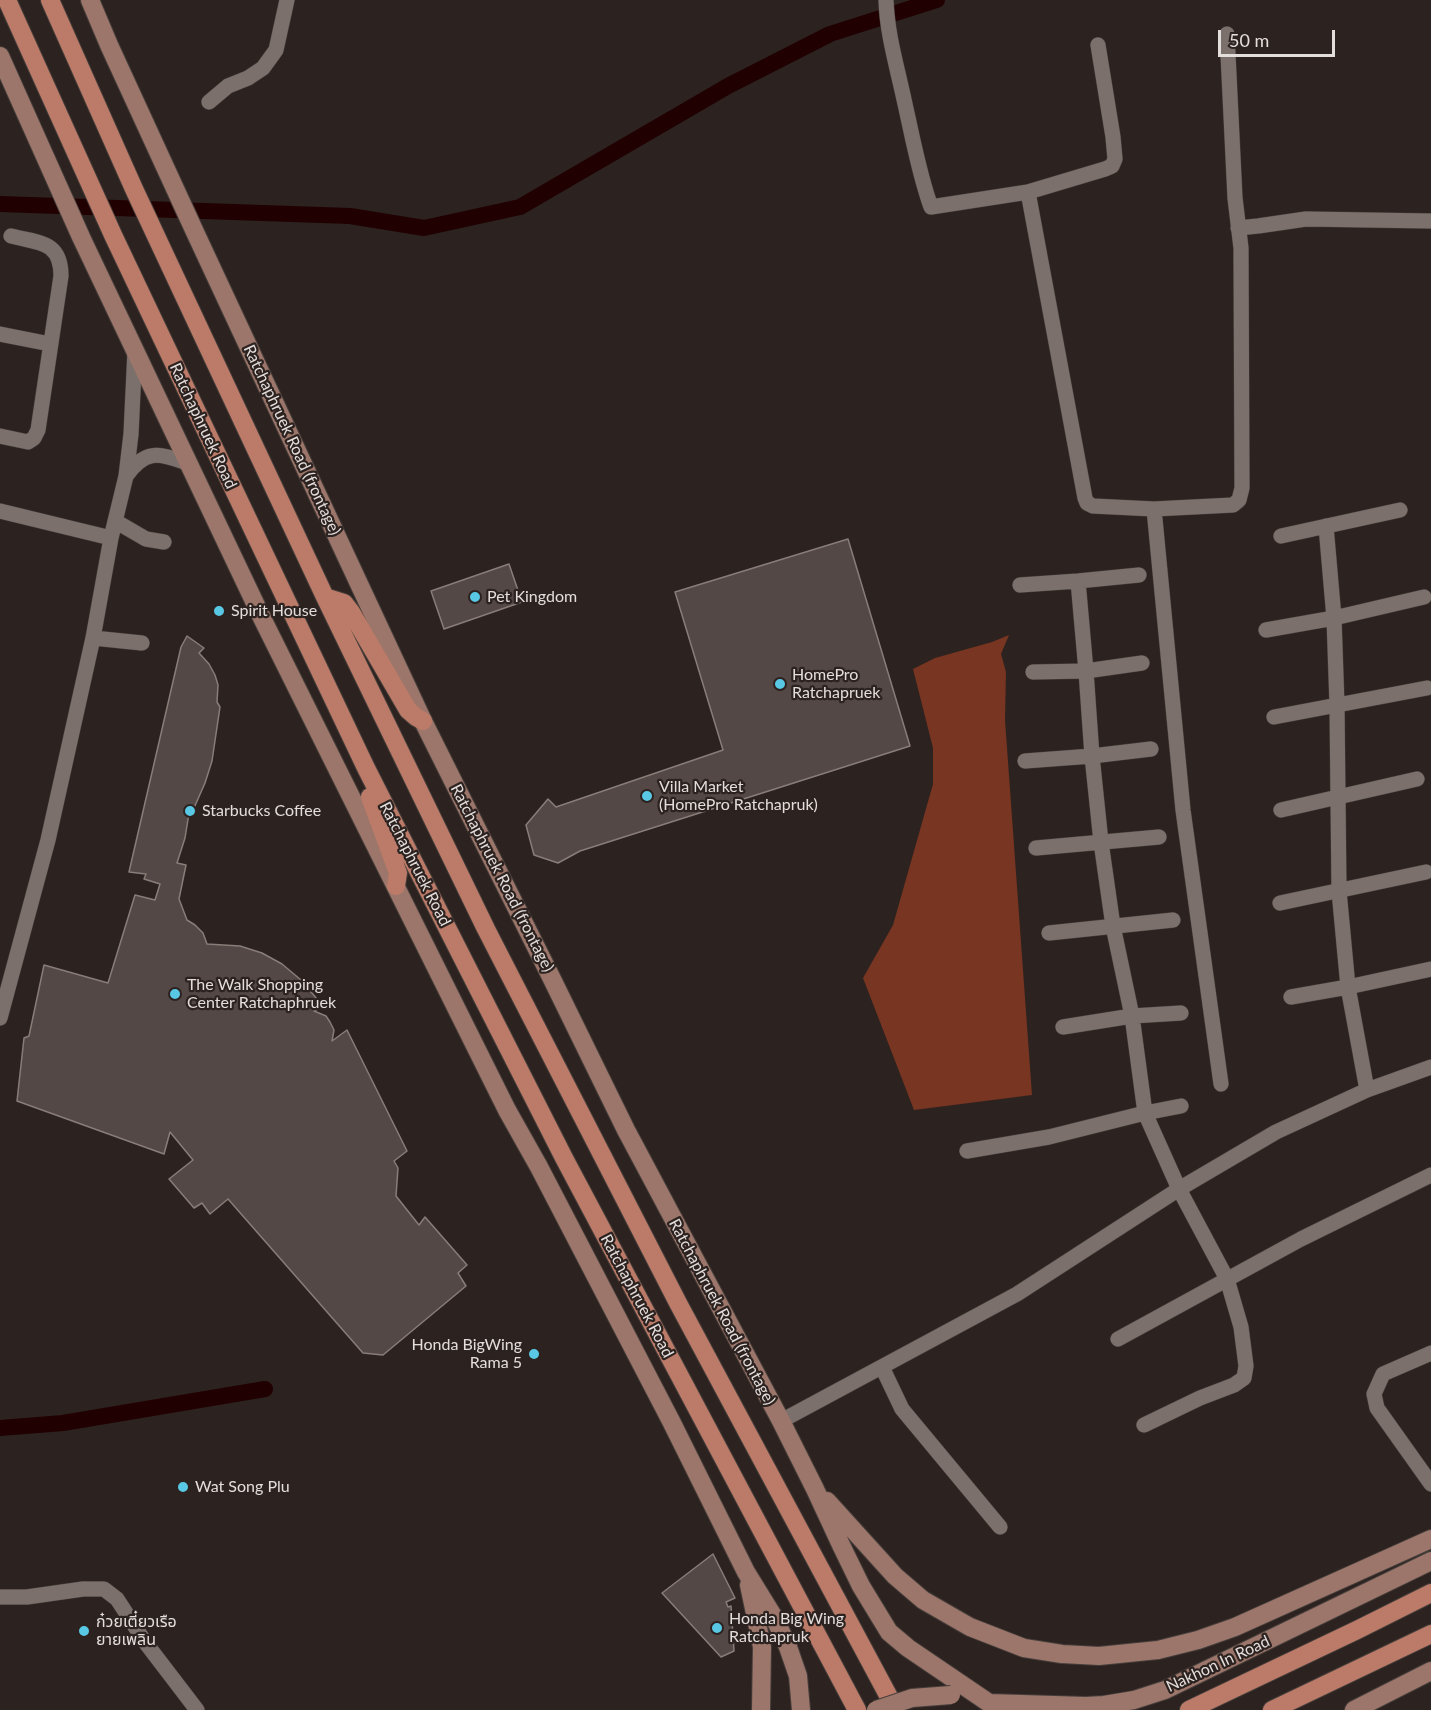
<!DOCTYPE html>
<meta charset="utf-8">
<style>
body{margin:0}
#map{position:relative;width:1431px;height:1710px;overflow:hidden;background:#2c221f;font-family:Lato,sans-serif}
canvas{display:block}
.scale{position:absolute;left:1218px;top:30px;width:117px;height:27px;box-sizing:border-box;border:3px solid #e3dddb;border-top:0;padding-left:8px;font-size:18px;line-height:21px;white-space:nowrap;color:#e3dddb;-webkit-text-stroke:4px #2c221f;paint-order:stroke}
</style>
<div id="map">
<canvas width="1431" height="1710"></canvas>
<div class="scale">50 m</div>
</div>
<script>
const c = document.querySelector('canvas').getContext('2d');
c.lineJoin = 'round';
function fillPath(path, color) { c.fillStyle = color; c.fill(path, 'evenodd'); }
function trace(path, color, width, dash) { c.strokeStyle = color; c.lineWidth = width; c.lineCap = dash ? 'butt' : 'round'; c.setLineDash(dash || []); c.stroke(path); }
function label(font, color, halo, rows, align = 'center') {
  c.font = font + ' Lato,"Noto Sans Thai",sans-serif'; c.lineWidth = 4.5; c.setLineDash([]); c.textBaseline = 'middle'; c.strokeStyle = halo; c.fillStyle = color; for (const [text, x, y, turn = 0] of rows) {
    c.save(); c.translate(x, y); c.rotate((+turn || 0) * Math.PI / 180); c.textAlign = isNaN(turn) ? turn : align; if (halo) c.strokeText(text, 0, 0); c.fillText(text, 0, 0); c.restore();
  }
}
fillPath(new Path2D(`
 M1009 635 1001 654 1006 672 1005 720 1032 1095 914 1110 863 978 893 925 933 784V748L913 669 935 658 992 642Z`), '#773522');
trace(new Path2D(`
 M0 204 350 216 424 228 520 207 728 86 830 34 937 0
 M0 1428 63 1423 265 1389`), '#200000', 16);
const building = new Path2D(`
 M848 539 910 746 580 851 558 863 534 855 526 825 548 799 556 807 723 750 675 592Z
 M509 564 522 602 444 629 431 591Z
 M187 636 204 648 199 653 209 664 215 675 218 685 217 702 220 707 212 761 205 783 194 808 190 807 185 838 177 863 186 865 179 899 187 920 195 925 203 933 207 944 240 946 262 953 282 964 301 980 323 1006 314 1011 326 1016 330 1022 334 1030 332 1041 347 1030 407 1151 394 1161 398 1168 396 1196 419 1225 425 1217 467 1265 458 1273 466 1286 383 1355 363 1353 228 1199 210 1214 202 1203 194 1208 169 1179 193 1160 170 1132 164 1154 17 1101 24 1038 29 1036 44 965 108 983 135 895 155 900 160 884 144 879 146 874 129 872 181 647Z
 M713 1554 735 1598 726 1602 728 1607 731 1606 734 1651 721 1657 662 1593Z`);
fillPath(building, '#534845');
trace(building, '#897d79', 1.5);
const street = new Path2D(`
 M886 0C887 35 898 70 905 104 913 139 919 174 931 207L1028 192 1105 169 1112 166 1115 159 1113 137 1098 45
 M209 102 228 86 248 78 263 68 276 50 287 0
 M1028 192 1085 498 1087 503 1093 506 1154 509 1233 505 1239 500 1242 488 1241 248 1235 198 1227 34
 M1238 228 1258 226 1306 219 1431 221
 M0 334 50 344
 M0 436 28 442 34 438 38 430 61 276C61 241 39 243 11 236
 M126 476C147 447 160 454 190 464
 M1154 509 1183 810 1221 1084
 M0 511 111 538
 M115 521 146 539 164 542
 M1326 526 1334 618 1337 705 1339 891 1348 987 1367 1090
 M1281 536 1400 510
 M1078 581 1086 671 1092 756 1101 842 1113 926 1132 1016 1145 1113 1179 1189 1227 1279 1241 1327 1246 1366 1244 1378 1234 1385 1200 1398 1144 1425
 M1020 585 1078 581 1139 575
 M1266 630 1334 618 1424 597
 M93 638 142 643
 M1033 672 1086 671 1142 663
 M1274 717 1427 688
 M1025 761 1092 756 1151 749
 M1281 810 1417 779
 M1036 848 1159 837
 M1280 903 1426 872
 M1049 933 1173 920
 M1291 997 1348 987 1431 969
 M0 1018 48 840 93 638 111 538 126 476 131 434 135 350
 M1063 1027 1132 1016 1181 1013
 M967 1151 1049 1137 1145 1113 1181 1106
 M1118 1339 1301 1239 1431 1175
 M1431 1353 1383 1374 1374 1394 1377 1408 1431 1484
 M882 1367 902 1409 1000 1527
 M781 1421 1017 1294 1179 1189 1276 1132 1367 1090 1431 1067
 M0 1597H27L83 1589H104L117 1599 145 1642 197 1710`);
const secondary = new Path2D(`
 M90 0 109 45 194 230 423 721 552 979 626 1130 781 1421 815 1489 841 1545 861 1586 889 1632 908 1648 989 1703
 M0 56 81 237 263 620 507 1110 539 1167 672 1423 746 1572 775 1619 788 1647 798 1676 801 1710
 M827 1501 895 1576 923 1600 970 1627 1024 1648 1062 1654 1099 1656 1158 1650 1198 1640 1235 1627 1431 1539
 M749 1585 762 1647 761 1710
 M989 1703 1086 1706 1104 1705 1134 1700 1165 1690 1431 1561
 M1354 1710 1431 1671`);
const primary = new Path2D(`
 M7 0 113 235 366 768 564 1158 857 1710
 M50 0 134 189 325 597 486 929 678 1303 896 1710
 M325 597 344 603 351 612 408 710 416 717 423 721
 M370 797 398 873 396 886
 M1189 1710 1357 1630 1431 1593
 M1272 1710 1431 1634`);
trace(street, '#463e3b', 16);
trace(secondary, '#463e3b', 20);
trace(primary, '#463e3b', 20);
trace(street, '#7b706c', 15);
trace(secondary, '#9c766a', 18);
trace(primary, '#bc7b68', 18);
const secondaryBridge = new Path2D(`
 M876 1710 912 1698 951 1695`);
trace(secondaryBridge, '#463e3b', 20, []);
trace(secondaryBridge, '#9c766a', 18);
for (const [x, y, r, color] of [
 [475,597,6,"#59c8e4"],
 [219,611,6,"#59c8e4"],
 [780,684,6,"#59c8e4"],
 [647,796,6,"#59c8e4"],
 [190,811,6,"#59c8e4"],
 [175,994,6,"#59c8e4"],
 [534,1354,6,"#59c8e4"],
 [183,1487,6,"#59c8e4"],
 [717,1628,6,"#59c8e4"],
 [84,1631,6,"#59c8e4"]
]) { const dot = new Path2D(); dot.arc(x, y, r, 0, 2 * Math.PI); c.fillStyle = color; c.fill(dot); trace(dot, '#2c221f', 2); }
label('16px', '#e3dddb', '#2c221f', [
 ["Ratchaphruek Road",203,426,65],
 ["Ratchaphruek Road (frontage)",292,440,65],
 ["Ratchaphruek Road",415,864,63],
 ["Ratchaphruek Road (frontage)",502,878,63],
 ["Ratchaphruek Road",637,1296,62],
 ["Ratchaphruek Road (frontage)",722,1312,62],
 ["Nakhon In Road",1218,1664,-25]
]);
label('16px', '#e3dddb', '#2c221f', [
 ["Pet Kingdom",487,597],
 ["Spirit House",231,611],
 ["HomePro",792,675],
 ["Ratchapruek",792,693],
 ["Villa Market",659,787],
 ["(HomePro Ratchapruk)",659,805],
 ["Starbucks Coffee",202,811],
 ["The Walk Shopping",187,985],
 ["Center Ratchaphruek",187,1003],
 ["Honda BigWing",522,1345,"right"],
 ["Rama 5",522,1363,"right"],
 ["Wat Song Plu",195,1487],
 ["Honda Big Wing",729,1619],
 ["Ratchapruk",729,1637],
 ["ก๋วยเตี๋ยวเรือ",96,1622],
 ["ยายเพลิน",96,1640]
], 'left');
</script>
